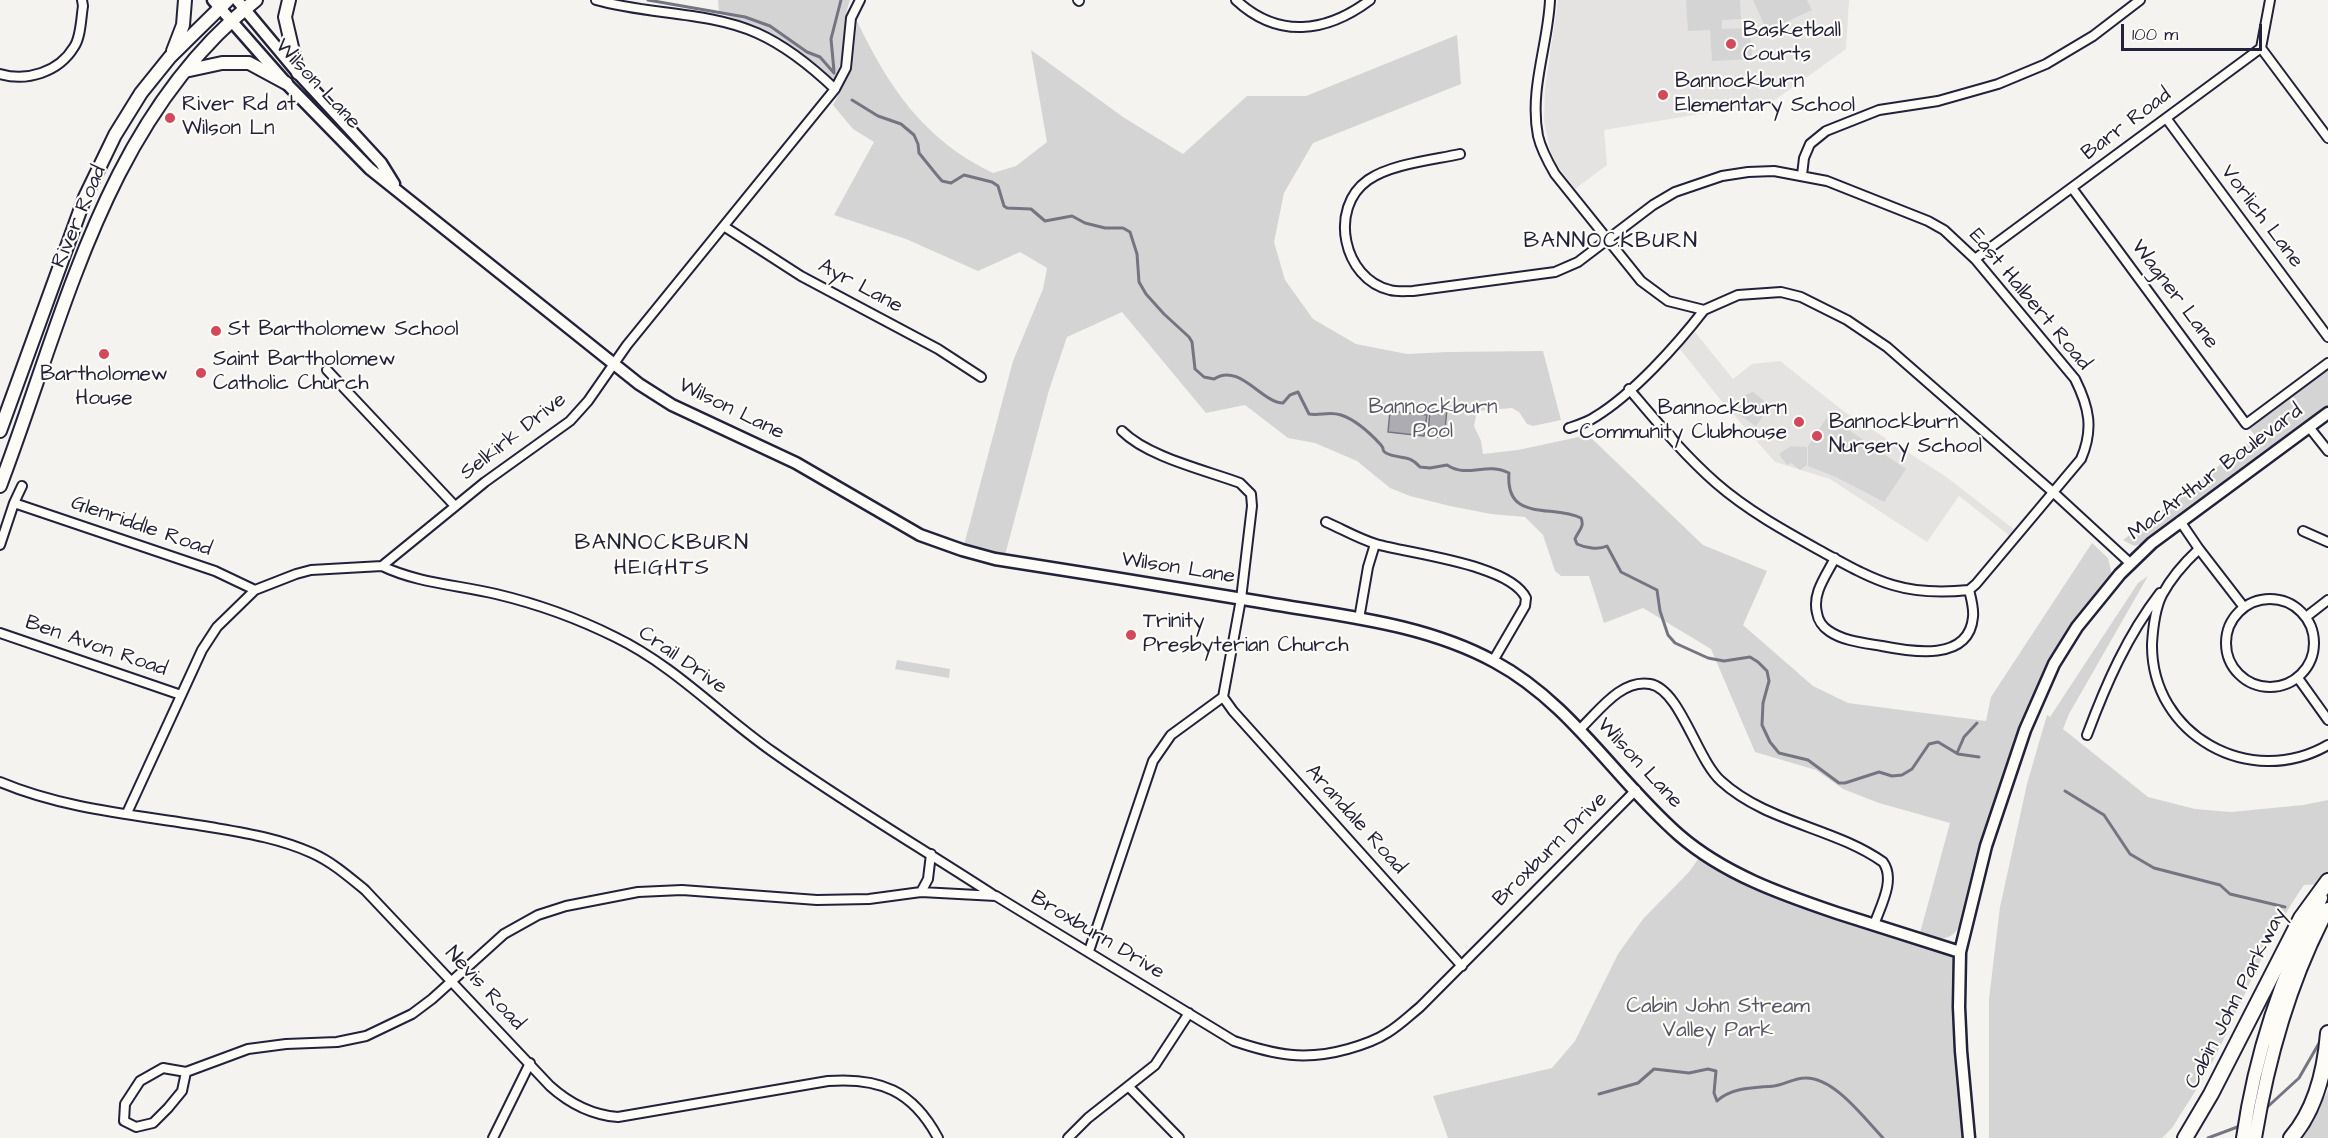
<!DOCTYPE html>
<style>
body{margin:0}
#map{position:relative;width:2328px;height:1138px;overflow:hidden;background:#f4f3ef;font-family:"Architects Daughter",sans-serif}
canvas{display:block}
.scale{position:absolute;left:2121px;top:24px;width:141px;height:27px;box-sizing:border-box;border:3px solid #22223b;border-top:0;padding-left:8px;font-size:18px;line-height:21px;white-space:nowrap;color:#22223b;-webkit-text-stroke:4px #fdfcf7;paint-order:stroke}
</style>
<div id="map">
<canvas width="2328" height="1138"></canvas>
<div class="scale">100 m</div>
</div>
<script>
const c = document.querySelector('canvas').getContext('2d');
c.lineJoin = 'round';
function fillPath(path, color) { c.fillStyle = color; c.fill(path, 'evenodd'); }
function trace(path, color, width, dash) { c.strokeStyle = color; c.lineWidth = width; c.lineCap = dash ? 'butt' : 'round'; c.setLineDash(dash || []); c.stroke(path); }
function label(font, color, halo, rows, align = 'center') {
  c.font = font + ' "Architects Daughter",sans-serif'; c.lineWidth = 4.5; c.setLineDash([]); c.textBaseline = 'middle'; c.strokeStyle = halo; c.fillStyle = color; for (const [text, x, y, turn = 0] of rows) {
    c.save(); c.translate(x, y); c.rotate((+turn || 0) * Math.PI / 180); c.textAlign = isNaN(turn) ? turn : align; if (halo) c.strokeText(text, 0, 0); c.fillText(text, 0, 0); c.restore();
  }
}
fillPath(new Path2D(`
 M1558 0H1849L1846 49 1772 102 1604 130 1607 165 1575 189 1557 165 1550 150 1544 121 1545 89Z
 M1695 332 1733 379 1752 364 1780 361 1846 413 1945 476 2015 530 2010 536 1959 496 1927 542 1830 479 1775 462 1719 398 1679 348Z`), '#e4e3e2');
fillPath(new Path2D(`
 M718 0H850C840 27 849 55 833 80 800 45 762 32 719 12Z
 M1686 0H1740L1741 19 1722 20V29L1750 28 1752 59 1712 61 1710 30 1688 31Z
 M1753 0H1807L1812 10 1767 31Z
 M857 21C889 88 924 140 993 173L1016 166 1047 142 1031 50 1123 117 1183 154 1247 96H1306L1457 35 1461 84 1313 143 1284 193 1274 242 1285 280 1313 319 1356 344 1407 354 1447 352 1543 351 1561 420 1533 426 1527 424 1519 412 1512 408 1477 411 1474 426 1481 441 1483 454 1518 450 1588 435 1703 545 1767 571 1743 625 1813 686 1848 703 1986 721 1991 697 2092 543 2108 558 2112 575C2091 600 2071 625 2055 653 2008 736 1987 831 1962 922 1950 944 1941 939 1920 933L1950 823 1879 803 1843 789 1816 770 1755 752 1711 649 1643 608 1604 623 1589 576H1561L1555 571 1543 535 1525 517 1491 514 1450 506 1410 496 1390 488 1357 461 1315 443 1288 438 1245 405 1206 413 1122 312 1067 337 1049 390 1005 555 964 545 1013 361 1043 289 1047 268 1020 252 978 271 906 239 834 215 874 142 853 129 833 105 852 69Z
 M2328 369V407L2189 507 2143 544 2134 546 2123 540 2256 437 2249 428Z
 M1753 392 1770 406 1756 426 1735 412 1747 394Z
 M1828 416 1906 469 1884 502 1836 477 1808 466V446Z
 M1791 446 1807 447V465L1800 470 1791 463 1787 465 1779 454Z
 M2148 576 2069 714 2063 729 2148 797 2195 809 2231 812 2303 805 2328 800V884L2304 885C2268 937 2245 996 2217 1053 2204 1079 2187 1104 2172 1128L2162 1138H1989V999L2000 907 2027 784 2047 715 2050 717 2138 583Z
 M897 660 950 669 949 678 895 669Z
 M1703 852 1732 872 1960 952 1966 1138H1448L1433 1096 1552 1068 1575 1041 1618 954 1643 919 1689 872Z
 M2328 1090V1138H2300L2316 1115Z`), '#d5d4d5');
const water = new Path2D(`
 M1430 409 1447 410 1444 438 1428 436Z
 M1390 411 1427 415 1424 436 1388 432Z`);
fillPath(water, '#acacb2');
trace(water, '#757582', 1.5);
trace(new Path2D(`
 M648 0 745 17 770 26 807 52 820 57 834 73
 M834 71 831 39 841 0
 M852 100 878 116 901 124 914 135 918 144 919 153 936 174 942 181 951 183 964 175 992 182 998 186 1004 206 1007 208 1031 209 1045 221 1072 216 1085 223 1105 228H1123L1130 232 1137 254 1139 282 1146 294 1164 314 1189 337 1192 342 1195 369 1204 377 1214 379C1239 362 1262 403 1283 403L1290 395 1298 392 1309 414C1320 416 1329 411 1341 415 1356 420 1371 434 1381 445 1386 451 1380 449 1386 453 1399 460 1408 453 1420 467L1430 468 1447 465C1468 479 1486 461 1509 473 1505 523 1553 504 1581 518 1585 527 1578 531 1575 539L1577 544C1585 548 1599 550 1607 546L1621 572 1657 590 1660 611 1668 635 1675 643 1708 658 1724 661 1750 657 1758 662 1767 671 1769 681 1763 703 1762 725 1770 742 1779 753 1808 760 1839 783H1845L1879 772 1892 776 1902 775 1912 769 1929 744 1938 742 1958 754 1979 757
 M1957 753 1964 737 1977 723
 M2065 791 2104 815 2130 854 2154 868 2220 885 2230 894 2285 907
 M1599 1094 1638 1083 1654 1069 1689 1073 1708 1069 1716 1071 1714 1093 1717 1101C1732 1087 1754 1088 1774 1086 1784 1085 1794 1078 1805 1078 1834 1077 1864 1118 1883 1138
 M2263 1111 2299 1078 2322 1038
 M2208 1138 2240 1126`), '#757582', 3);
const minor = new Path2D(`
 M596 0C648 15 707 11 757 33 786 46 812 67 835 89
 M1078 0 1079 1
 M1236 0C1278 39 1326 33 1370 0
 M1550 0C1548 45 1529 90 1538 136 1541 149 1548 162 1555 174L1641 281 1668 301 1704 310 1738 295 1781 292 1801 297 1847 320 1887 347 2054 493 2130 563
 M2261 48 2328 138
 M0 74C27 82 59 72 74 47 81 37 81 18 83 6L82 0
 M2166 118 2328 337
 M1460 154C1432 160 1391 164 1368 180 1328 208 1343 279 1390 290 1397 292 1405 291 1413 291L1555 272 1578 262 1653 205 1675 192 1722 176 1748 172 1774 171 1827 181 1928 221 1944 230 1975 259 2075 379C2089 407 2094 429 2081 459L1976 584 1969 590C1902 597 1876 581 1819 550 1783 530 1747 510 1716 483 1684 455 1657 422 1629 389
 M1802 175 1804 158 1810 144 1826 131 1879 110 1938 101 1998 84 2046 64 2093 36 2140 0
 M2072 188 2246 424 2328 363
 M725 227 801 276 938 349 981 377
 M1975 259 2261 48 2270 0
 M327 370 455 506
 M2309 427 2328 451
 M1569 428C1578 425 1588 422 1595 417 1633 394 1677 345 1704 310
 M14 503 215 571 255 590
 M2180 521 2199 549 2243 606
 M1326 522C1342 529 1359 539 1376 544 1410 554 1510 564 1526 598L1525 606 1493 661
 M2303 531 2328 542
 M0 545 14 503 22 486
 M2199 549C2184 563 2172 576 2162 595 2155 609 2153 627 2152 644 2151 735 2250 790 2328 745
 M1835 558C1826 576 1812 593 1817 613 1818 620 1823 627 1829 631 1843 641 1865 643 1882 646 1912 652 1969 662 1973 617 1974 608 1971 598 1969 590
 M382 566C417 583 458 585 496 594 538 604 577 618 615 637 675 666 720 715 773 752 845 803 921 848 995 896
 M2226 643a44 44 0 1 1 88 0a44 44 0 1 1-88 0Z
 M2306 617 2328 600
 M1359 619 1368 567 1375 544
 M0 633 181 695
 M2298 678 2328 720
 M1223 697 1233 711 1462 966
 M1580 729C1599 711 1621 679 1650 684 1680 689 1697 760 1721 781 1767 823 1833 827 1883 862 1896 880 1880 907 1874 925
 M2087 735C2106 684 2127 636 2160 593
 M0 782C66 810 140 815 210 827 245 833 279 838 312 853 332 862 348 876 365 890L550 1086C570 1104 591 1115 618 1117L828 1081C880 1077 913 1091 938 1138
 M127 813 202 650 217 627 255 590 296 574 311 570 382 566 485 482 570 421 588 401 627 345 835 89 846 68 851 18 860 0
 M921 892 928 879 931 854
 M1089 951 1153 761 1171 735 1223 697 1241 599 1252 506 1251 494 1240 483C1205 470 1148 457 1122 431
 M186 1072 182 1091 168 1108 153 1123 136 1127 124 1121 125 1104 140 1081 163 1068 186 1072 248 1049 286 1044 337 1042 366 1036 412 1014 432 999 504 934 538 915 566 906 638 892 682 890 817 900 869 899 921 892 996 896 1234 1041C1275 1055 1305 1061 1348 1049 1362 1045 1375 1041 1387 1033 1399 1026 1409 1016 1420 1007L1636 790
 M1129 1087 1179 1138
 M493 1138 530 1063
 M1068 1138 1088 1118 1155 1065 1189 1013`);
const secondary = new Path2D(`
 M213 0 286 83 370 169 639 384 672 405 796 463 920 535 962 550 995 559C1086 573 1176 588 1267 603 1343 616 1426 624 1495 662 1571 703 1615 779 1679 835 1724 874 1781 894 1837 913 1878 926 1919 939 1960 952
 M237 0 298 73 381 163 394 184
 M1969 1138 1961 1051 1959 1007 1960 952 1986 846 2025 730 2054 664 2077 627 2120 574 2152 543 2328 413`);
const primary = new Path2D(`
 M289 0 285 17 298 73
 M173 51 183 25 185 0
 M185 71 222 63H249L286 83
 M0 431 85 197 115 135 141 93 170 57 228 0
 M0 486C65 315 105 119 256 0
 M2243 1138C2255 1054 2282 973 2321 898
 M2255 1138C2268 1059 2290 980 2328 909`);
const motorway = new Path2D(`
 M2185 1138 2211 1094 2301 918 2328 881
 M2291 1138C2316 1109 2325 1070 2328 1033`);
trace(minor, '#22223b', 12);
trace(secondary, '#22223b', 15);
trace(primary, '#22223b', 16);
trace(motorway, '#22223b', 18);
trace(minor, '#fdfcf7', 8);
trace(secondary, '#fdfcf7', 10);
trace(primary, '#fdfcf7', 12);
trace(motorway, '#fdfcf7', 14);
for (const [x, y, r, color] of [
 [1731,44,6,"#d1495b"],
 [1663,95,6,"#d1495b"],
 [170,118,6,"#d1495b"],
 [216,331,6,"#d1495b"],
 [104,354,6,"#d1495b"],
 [201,373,6,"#d1495b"],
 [1799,422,6,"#d1495b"],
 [1817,436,6,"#d1495b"],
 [1131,635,6,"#d1495b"]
]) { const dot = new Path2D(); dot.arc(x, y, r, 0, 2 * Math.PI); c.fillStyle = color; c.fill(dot); trace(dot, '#fdfcf7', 2); }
label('21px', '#22223b', '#fdfcf7', [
 ["Basketball",1743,32],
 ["Courts",1743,56],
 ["Bannockburn",1675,83],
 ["Elementary School",1675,107],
 ["River Rd at",182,106],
 ["Wilson Ln",182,130],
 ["St Bartholomew School",228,331],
 ["Saint Bartholomew",213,361],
 ["Catholic Church",213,385],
 ["Bartholomew",104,376,"center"],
 ["House",104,400,"center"],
 ["Bannockburn",1787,410,"right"],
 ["Community Clubhouse",1787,434,"right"],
 ["Bannockburn",1829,424],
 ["Nursery School",1829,448],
 ["Trinity",1143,623],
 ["Presbyterian Church",1143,647]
], 'left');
label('21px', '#22223b', '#fdfcf7', [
 ["Wilson Lane",317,85,47],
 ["Barr Road",2127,125,-37],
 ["River Road",80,217,-67],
 ["Vorlich Lane",2261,217,53],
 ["Ayr Lane",860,287,28],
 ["Wagner Lane",2174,295,53],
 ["East Halbert Road",2029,300,50],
 ["Wilson Lane",731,410,26],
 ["Selkirk Drive",514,437,-38],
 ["MacArthur Boulevard",2216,473,-37],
 ["Glenriddle Road",141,527,19],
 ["Wilson Lane",1178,569,9],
 ["Ben Avon Road",96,647,19],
 ["Crail Drive",682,661,35],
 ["Wilson Lane",1639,764,47],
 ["Arandale Road",1355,820,48],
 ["Broxburn Drive",1551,850,-45],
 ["Broxburn Drive",1097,936,31],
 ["Nevis Road",484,989,47],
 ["Cabin John Parkway",2237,999,-63]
]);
label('21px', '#585769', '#fdfcf7', [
 ["Bannockburn",1433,409],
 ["Pool",1433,433],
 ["Cabin John Stream",1718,1008],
 ["Valley Park",1718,1032]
]);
c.letterSpacing = '1.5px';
label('22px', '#22223b', '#fdfcf7', [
 ["BANNOCKBURN",1611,242],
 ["BANNOCKBURN",662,544],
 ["HEIGHTS",662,569]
]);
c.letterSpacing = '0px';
</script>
